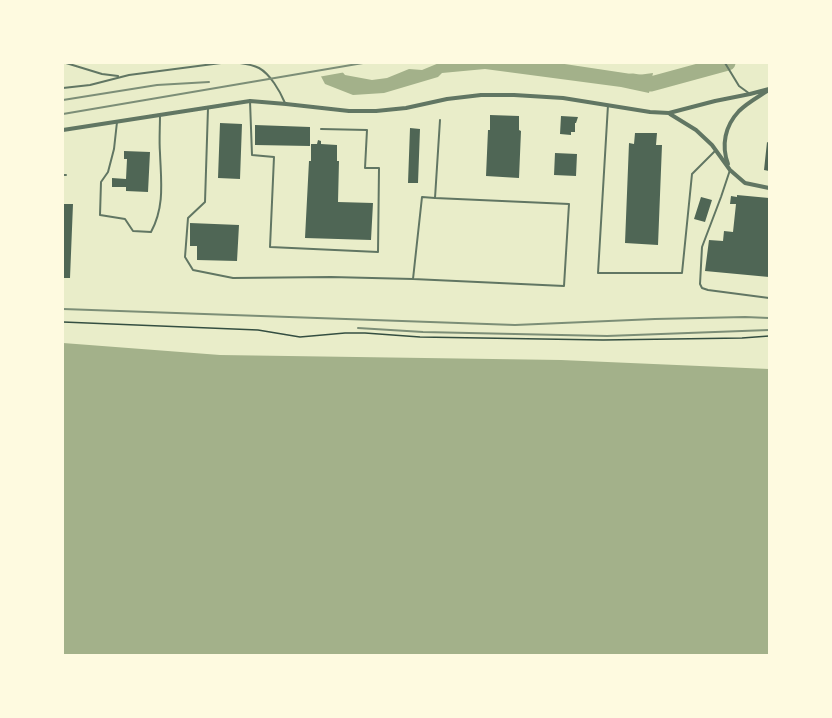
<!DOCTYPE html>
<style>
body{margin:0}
#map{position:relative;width:832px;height:718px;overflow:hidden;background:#e9edc9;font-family:Jost,sans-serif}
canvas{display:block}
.frame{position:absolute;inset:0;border:64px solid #fefae0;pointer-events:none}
</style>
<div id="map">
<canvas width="832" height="718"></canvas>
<div class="frame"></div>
</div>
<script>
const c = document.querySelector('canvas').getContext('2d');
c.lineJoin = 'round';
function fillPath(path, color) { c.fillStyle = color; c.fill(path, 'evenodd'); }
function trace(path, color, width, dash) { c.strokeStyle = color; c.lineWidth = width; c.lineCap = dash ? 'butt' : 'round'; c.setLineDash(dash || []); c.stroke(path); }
fillPath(new Path2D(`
 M314 63H335L345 75 372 80 387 78 409 69 422 70 439 63H558L638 75 653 73 649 93 621 87 485 69 442 73 438 77 384 93 353 95 325 84Z
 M63 343 220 355 561 360 769 369V655H63Z`), '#a3b18a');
fillPath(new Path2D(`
 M311 63H338L346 72 318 77Z`), '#e9edc9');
trace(new Path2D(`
 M632 81 651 84 728 63`), '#a3b18a', 15);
fillPath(new Path2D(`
 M490 115 519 116V130L521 131 519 178 486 176 488 130H490Z
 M561 116 578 117 576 123H575V132H571V135L560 134Z
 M220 123 242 124 240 179 218 178Z
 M255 125 310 127V146L255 145Z
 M410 128 420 129 418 183H408Z
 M635 133H657L656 145H662L658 245 625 243 629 143 634 144Z
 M318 140 321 141V144L337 145V161H339L338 202 373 203 371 240 305 238 309 161H311V144H317Z
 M767 142 769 143V171L764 170Z
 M124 151 150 152 148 192 126 191V187H112V178L126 179 127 159H124Z
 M555 153 577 154 576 176 554 175Z
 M737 195 769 198V277L705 271 709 240 723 241 724 231 733 232 736 204H730L731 196 737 197Z
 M701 197 712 200 705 222 694 219Z
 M63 204H73L70 278H63Z
 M190 223 239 225 237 261 197 260V246H190Z`), '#4f6655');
trace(new Path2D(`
 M63 322 258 330 300 337 345 333H365L420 337 603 340 742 338 769 336`), '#344e41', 1.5);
trace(new Path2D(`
 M66 63 102 74 118 76
 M240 63C247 64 253 65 259 68 270 74 280 91 285 103
 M725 63 739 86 750 94
 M63 88 90 85 129 75 221 63
 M250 101 252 155 274 157 270 247 378 252 379 168H365L367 130 321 129
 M608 105 598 273H682L692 174 716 150
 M208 108 205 202 188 218 185 257 193 270 233 278 331 277 413 279 564 286 569 204 435 198 440 120
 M117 122 114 149 108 172 101 182 100 215 125 219 133 231 151 232C165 206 161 181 160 153 159 141 160 128 160 115
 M730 170 721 197 702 247 700 284 702 288 708 290 769 298
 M63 175H66
 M413 279 422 197 435 198`), '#617663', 2);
trace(new Path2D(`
 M670 114 696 130 712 145 730 170 745 183 769 188
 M63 130 250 101 286 104 349 111H376L406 108 447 99 481 95H514L563 98 650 112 669 113 715 101 750 94 769 89
 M728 164C721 145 725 126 739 111 747 103 758 97 767 91`), '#617663', 4);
trace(new Path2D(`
 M63 100 157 85 209 82
 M63 114 363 63
 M63 309 515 325 655 319 745 317 769 318
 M358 328 423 332 607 336 769 330`), '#7c8e77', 2);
</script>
